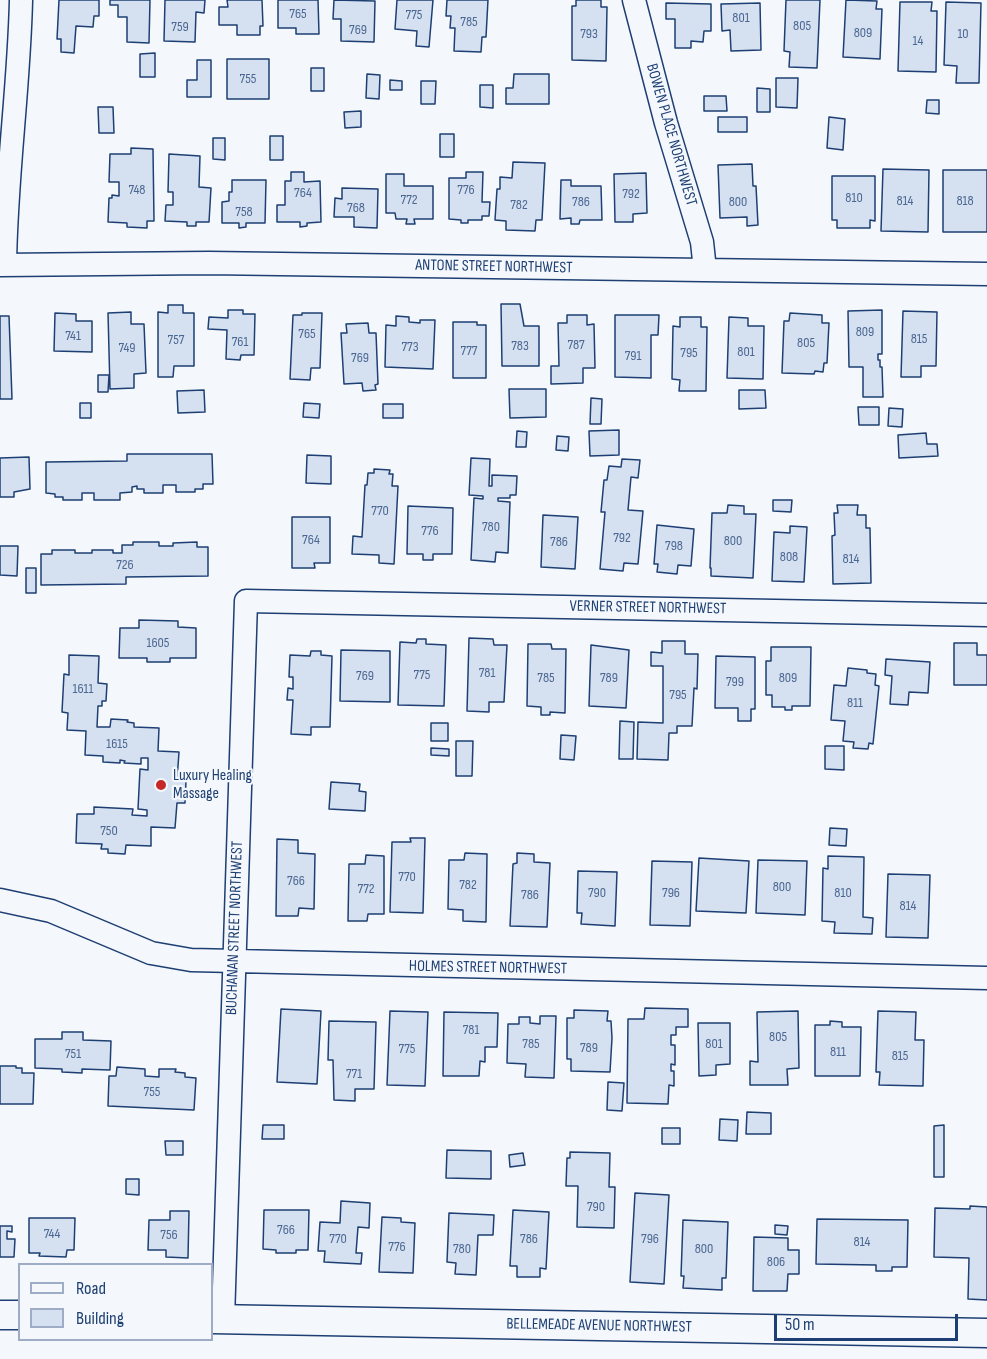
<!DOCTYPE html>
<style>
body{margin:0}
#map{position:relative;width:987px;height:1359px;overflow:hidden;background:#f4f7fb;font-family:"Sofia Sans Condensed",sans-serif}
canvas{display:block}
.legend{position:absolute;left:18px;top:1263px;width:195px;height:78px;box-sizing:border-box;background:#f4f7fb;border:2px solid #9eadc5;margin:0;padding:8px 10px;list-style:none;font-size:18px;color:#1d3f73}
.legend li{display:flex;align-items:center;gap:12px;height:30px}
.legend b{width:30px;border:2px solid #9eadc5}
.scale{position:absolute;left:774px;top:1314px;width:184px;height:27px;box-sizing:border-box;border:3px solid #1d3f73;border-top:0;padding-left:8px;font-size:18px;line-height:21px;white-space:nowrap;color:#1d3f73;-webkit-text-stroke:4px #f4f7fb;paint-order:stroke}
</style>
<div id="map">
<canvas width="987" height="1359"></canvas>
<ul class="legend">
<li><b style="height:8px;background:#f4f7fb"></b>Road</li>
<li><b style="height:16px;background:#d5e0f0"></b>Building</li>
</ul>
<div class="scale">50 m</div>
</div>
<script>
const c = document.querySelector('canvas').getContext('2d');
c.lineJoin = 'round';
function fillPath(path, color) { c.fillStyle = color; c.fill(path, 'evenodd'); }
function trace(path, color, width, dash) { c.strokeStyle = color; c.lineWidth = width; c.lineCap = dash ? 'butt' : 'round'; c.setLineDash(dash || []); c.stroke(path); }
function label(font, color, halo, rows, align = 'center') {
  c.font = font + ' "Sofia Sans Condensed",sans-serif'; c.lineWidth = 4.5; c.setLineDash([]); c.textBaseline = 'middle'; c.strokeStyle = halo; c.fillStyle = color; for (const [text, x, y, turn = 0] of rows) {
    c.save(); c.translate(x, y); c.rotate((+turn || 0) * Math.PI / 180); c.textAlign = isNaN(turn) ? turn : align; if (halo) c.strokeText(text, 0, 0); c.fillText(text, 0, 0); c.restore();
  }
}
const building = new Path2D(`
 M59 0H99V16H94L93 27 76 26 74 53 61 52V39H57Z
 M110 0H150L149 43 127 42V17H118V5H110Z
 M165 0H205L204 13 196 12 195 42 164 41Z
 M227 0H262L263 26H260V35H237V25H219V7H228Z
 M278 0H318L319 34H296V28H278Z
 M334 0 375 1 374 42 341 41V19H333Z
 M397 0H433L429 47 416 46 417 31 395 29Z
 M447 0H488L486 37H482L481 52 454 51 455 28H450L451 16H446Z
 M576 0H601V7H607L606 61 572 60V6H576Z
 M786 0H820L817 68 789 67 790 52 784 51Z
 M846 0 877 1 876 9H882L880 59 843 57Z
 M900 2H932L931 11H937L936 72 898 71Z
 M946 2 981 3 979 83H956L957 66 944 65Z
 M666 3 711 4V31H704L703 42 691 41V48H675V19H666Z
 M760 3 761 50 731 51 730 30 722 31 721 4Z
 M155 53V77H140V54Z
 M227 59H269V99H227Z
 M197 60H211V97H187V80H197Z
 M311 68H324V91H311Z
 M367 74 380 75 379 99 366 98Z
 M514 74H549V104H506V88H513Z
 M776 78H798L797 108 776 107Z
 M390 80 402 81V90H390Z
 M421 81H436L435 104H421Z
 M480 85H493V108L480 107Z
 M757 88 770 89V112H757Z
 M704 96H726L727 111H704Z
 M927 100H939V114L926 113Z
 M98 107H113L114 133H99Z
 M361 111V127L345 128 344 112Z
 M718 117H747V132H718Z
 M829 117 845 119 843 150 827 148Z
 M440 134H454V157H440Z
 M270 136H283V160H270Z
 M213 138H225V160L213 159Z
 M131 148 153 149 154 221H147V228L127 227V223L108 222 109 198H112V195L119 196V182H109L110 154H131Z
 M169 154 200 156 199 187 211 188 209 222H196V226H187V222L165 221 166 205H173V192H168Z
 M513 162 545 163 542 220H536L535 231 506 230V221L495 220 497 189H500V177L512 178Z
 M752 164 753 186H756L758 225 747 226V217L720 218 718 165Z
 M883 169 929 170 928 232 881 231Z
 M943 170H987V232H943Z
 M291 172H304V182L320 181 321 222 307 223V226L300 227V222H277V205H285V181H291Z
 M466 172H483L482 202H490L489 216H482V220H468V223H461V220L449 219V178H466Z
 M646 173 647 213 633 214V222H615L614 174Z
 M386 174H404V186H433V219H414L415 224H406L407 219H396L395 213H386Z
 M832 176H875V221L870 220V228H837V220H832Z
 M232 180H266L265 223H246V227L239 228V223H222V202L229 201V192H232Z
 M561 180H571V186H601L602 220H580L579 224H571V218L560 219Z
 M342 188 378 189 377 228 354 227V217H334L335 198 342 199Z
 M501 304H520L524 326H539V366H502Z
 M168 305H183V313H194V366H174L173 377H158V312L168 313Z
 M228 310H243V314H255L254 355H241L240 360 226 359 227 330 208 329 209 317 228 318Z
 M882 310V354H878V360H880V367H882L883 397H863V367H849L848 311Z
 M903 311 937 312 936 366H921V377H901Z
 M131 312V324H144L146 373 134 374V388L110 389 108 313Z
 M55 313 76 314V321H92V352L54 351Z
 M302 313H322L320 368H311L310 380 290 379 293 315H302Z
 M790 313 822 315V323H829L827 363H824L823 372 815 371 814 374 782 373 784 321H789Z
 M567 315H587V325L594 324 595 368H583V383L551 384V366H559L558 323H567Z
 M615 315H659L658 335H651V378L615 377Z
 M0 316H9L12 399H0Z
 M396 316 409 317V322L420 323V320H435L433 369 385 367 386 325 396 326Z
 M680 317H701V327H707L706 391H679L680 380 672 379 673 326 680 327Z
 M729 317 748 318V326H764L763 379 727 378Z
 M453 322H477V325H486V378H453Z
 M368 323 369 333H376L378 384 375 385 376 390 363 391 362 383 344 384 341 333H347L346 324Z
 M98 375H109L108 392H98Z
 M509 389H546V417L510 418Z
 M204 390 205 412 178 413 177 391Z
 M739 390H765L766 408 739 409Z
 M591 398 602 399 601 424H590Z
 M80 403H91V418H80Z
 M304 403 320 404 319 418 303 417Z
 M383 404H403V418H383Z
 M858 407H879V425H859Z
 M889 408 903 409 902 427 888 426Z
 M619 430V455L590 456 589 431Z
 M517 431 527 432 526 447H516Z
 M926 433 927 444H937L938 456 899 458 898 435Z
 M557 436 569 437 568 451 556 450Z
 M127 454H212L213 484H203V489H195V492H176V485H163V493H144V489H137V486L132 487V492L120 493V500H94V493H82V500H63V497H55V494L46 493V462L127 461Z
 M307 455 331 456V484L306 483Z
 M29 457 30 489 14 492V497H0V458Z
 M471 458 490 459 489 486H492V475L517 476 516 495H510V498H498V501L510 502 508 553 496 552 495 562 471 560 474 498 483 499V496L469 495Z
 M622 459 640 460 638 478 631 477 628 510 643 511 638 564 624 563 623 571 600 569 605 512H601L604 480H607L609 466 621 467Z
 M374 469 390 470 389 474H393L392 486H398L394 564 379 563V555L352 554 353 536 362 537 365 485H367L368 473H374Z
 M773 500H792L791 512 773 511Z
 M728 505 744 506V514H756L753 578 711 576V568H710L712 513H727Z
 M837 505H858L857 515H866V528H870L871 583 833 584 832 536 835 535 834 513H838Z
 M408 506 453 508 452 554H433V560H423V554H407Z
 M543 515 578 517 575 569 541 567Z
 M292 517H330V563H314L315 568H292Z
 M657 525 694 529 691 566 678 565 677 574 657 572 658 564H654Z
 M790 526 807 527 804 582 772 581 774 532 790 533Z
 M133 542H159V546H173V543L197 542V547H208V576L126 577V584L41 585V554H52V550H75V553H92V550H113V553H122V545H133Z
 M0 546H18L17 576 0 575Z
 M26 568H36V593H26Z
 M139 620 178 621V627L196 628V658H170V662H147V658H119L120 628H139Z
 M469 638 493 639 494 645H507L504 702H489V712L467 711Z
 M417 639H426V644L446 645 444 706 398 705 400 642 416 643Z
 M662 641H685V654H698L697 689 694 688 692 726H677V733H669L668 760 637 759 638 722 663 723V666H651V652L662 653Z
 M954 643H977V655H987V685H954Z
 M528 644H551L552 649H566L565 713 550 712V715H541V707L527 706Z
 M591 645 629 650 626 708 589 706Z
 M771 647H811L810 706H792V710H785V707H772V695H766V661H771Z
 M341 650 390 651V702L340 701Z
 M311 651H321V655L332 656 330 727H311V735L291 734 293 700H287L288 688 293 689V677H289L290 655 310 656Z
 M69 655 99 656 98 683 107 684 106 701H102V706H98L97 727H110L111 719 128 720 127 722 134 723V727L159 728 158 751 179 752 177 780 186 781 185 803H177L175 828 151 827V846L126 845 125 854 108 853V849H101L102 844 76 843 77 814H94V807L133 809 132 815 147 816V810L138 809 140 769 148 770V758H141V764L124 763 125 761 120 760V763L103 762V756L85 755 86 731 67 730 68 713 62 712 64 674 69 675Z
 M716 656 755 657V709H751V721H738V708H715Z
 M886 659 930 662 928 693 909 692 908 705 890 704 892 676 885 675Z
 M848 668 867 670V673L876 674 875 685 879 686 873 744 869 743 868 749 853 748 854 742 843 741 845 721 831 720 834 685 846 686Z
 M620 721 634 722 633 759H619Z
 M431 723H448V741H431Z
 M561 735 576 736 574 760 560 759Z
 M456 741H473L472 776H456Z
 M825 746H844V770L825 769Z
 M431 748 449 749V756L431 755Z
 M331 782 360 784 359 791 366 792 365 811 329 809Z
 M830 828 847 829 846 846 829 845Z
 M410 838H425L423 913 390 912 392 842H411Z
 M277 839 298 840V853L315 854 314 909 299 908 298 916H276Z
 M465 853 487 854 486 922 463 921V910L448 909 449 860H464Z
 M517 853 534 854V862L550 863 547 927 510 926 513 864 517 863Z
 M366 855 384 856V914H368L367 921H348L349 864H365Z
 M828 856 864 857 863 917 873 918 872 934 834 933 835 922 822 921 823 868 828 869Z
 M699 858 749 861 746 913 696 911Z
 M758 860 807 861 805 915 756 913Z
 M652 861 692 862 690 926 650 925Z
 M578 871 617 872 615 926 581 924 582 913H577Z
 M888 874 930 875 928 938 886 937Z
 M645 1008 688 1009V1027H676V1035H671V1045H675V1065L671 1064V1071H674V1086L669 1085 668 1104 627 1103 628 1019H644Z
 M281 1009 321 1011 317 1084 277 1082Z
 M574 1010 608 1011 607 1021H611L612 1038 610 1072 571 1071V1059H567V1018H574Z
 M390 1011 428 1012 425 1086 387 1085Z
 M798 1011 799 1068 787 1069 788 1085H750V1061L758 1062 757 1012Z
 M878 1011 916 1012 915 1040H924L923 1086 879 1085 880 1072H876Z
 M444 1012 498 1013 497 1047H485V1062L480 1061 479 1076H443Z
 M540 1016H556L554 1078 525 1077 526 1064 507 1063 508 1024H519V1017H530V1023L540 1024Z
 M329 1021 376 1022 374 1089H355V1101L334 1100 333 1060H328Z
 M830 1021 842 1022V1027H861L860 1076H815V1025H830Z
 M698 1023H730V1064L716 1065V1075L699 1076Z
 M62 1032H83V1040L111 1041 110 1070 82 1069V1073L62 1072V1069L35 1068V1039H62Z
 M0 1066H16V1068H22V1073H34L33 1104H0Z
 M117 1067 145 1069V1076L159 1077V1069H176L175 1072 185 1073V1077L196 1078 194 1110 108 1106 109 1076H116Z
 M608 1082 624 1083 622 1111 607 1110Z
 M747 1112 771 1113V1134H746Z
 M720 1119 738 1120 737 1141 719 1140Z
 M263 1125H284V1139H262Z
 M944 1125V1177H934V1126Z
 M662 1128H680V1144H662Z
 M165 1141H183V1155H166Z
 M447 1150 491 1151V1179L446 1178Z
 M570 1152 610 1153 609 1187H615L614 1228 577 1227 578 1186H566L567 1158H570Z
 M523 1153 525 1165 510 1167 509 1155Z
 M126 1179H139V1195L126 1194Z
 M635 1193 669 1195 664 1284 630 1282Z
 M341 1201 370 1203 369 1228 358 1227 356 1253H362L361 1264 324 1262 325 1251H318L320 1222 340 1223Z
 M970 1206 987 1207V1300L968 1299 969 1258 934 1257 935 1208 970 1209Z
 M264 1210H309L308 1250H296V1253H276V1250L263 1249Z
 M513 1210 549 1212 546 1269 540 1268V1277H517V1266H510Z
 M170 1211H189L188 1258 166 1257V1250H148L149 1220H170Z
 M449 1213 494 1215 493 1235H478L476 1275 455 1274 456 1263 447 1262Z
 M382 1217 401 1218V1222L415 1223 413 1273 379 1272Z
 M29 1218H75L74 1250H67L66 1257 39 1256 40 1253H29Z
 M817 1219 908 1220 907 1267H892V1271H876V1265L816 1264Z
 M683 1220 728 1222 726 1278H722V1290L683 1288 684 1276H681Z
 M775 1225 788 1226 787 1235 775 1234Z
 M0 1226H12V1232L7 1231V1239H15L14 1257H0Z
 M754 1237 788 1238V1250H799V1274H788L787 1291H753Z`);
fillPath(building, '#d5e0f0');
trace(building, '#1d3f73', 1.5);
const minor = new Path2D(`
 M634 0 666 123 702 242 705 270
 M0 265 209 263 987 274
 M5 265C6 176 19 89 21 0
 M0 900 51 911 151 953 191 960 987 978
 M223 1319 246 601 987 615`);
const tertiary = new Path2D(`
 M0 1315H20
 M212 1319 987 1333`);
trace(minor, '#1d3f73', 25);
trace(tertiary, '#1d3f73', 31);
trace(minor, '#f4f7fb', 22);
trace(tertiary, '#f4f7fb', 28);
for (const [x, y, r, color] of [
 [161,785,6,"#c62828"]
]) { const dot = new Path2D(); dot.arc(x, y, r, 0, 2 * Math.PI); c.fillStyle = color; c.fill(dot); trace(dot, '#f4f7fb', 2); }
label('14px', '#4b6792', null, [
 ["765",298,14],
 ["775",414,15],
 ["801",741,18],
 ["785",469,22],
 ["805",802,26],
 ["759",180,27],
 ["769",358,30],
 ["809",863,33],
 ["793",589,34],
 ["10",963,34],
 ["14",918,41],
 ["755",248,79],
 ["748",137,190],
 ["776",466,190],
 ["764",303,193],
 ["792",631,194],
 ["810",854,198],
 ["772",409,200],
 ["814",905,201],
 ["818",965,201],
 ["786",581,202],
 ["800",738,202],
 ["782",519,205],
 ["768",356,208],
 ["758",244,212],
 ["809",865,332],
 ["765",307,334],
 ["741",73,336],
 ["815",919,339],
 ["757",176,340],
 ["761",240,342],
 ["805",806,343],
 ["787",576,345],
 ["783",520,346],
 ["773",410,347],
 ["749",127,348],
 ["777",469,351],
 ["801",746,352],
 ["795",689,353],
 ["791",633,356],
 ["769",360,358],
 ["770",380,511],
 ["780",491,527],
 ["776",430,531],
 ["792",622,538],
 ["764",311,540],
 ["800",733,541],
 ["786",559,542],
 ["798",674,546],
 ["808",789,557],
 ["814",851,559],
 ["726",125,565],
 ["1605",158,643],
 ["781",487,673],
 ["775",422,675],
 ["769",365,676],
 ["785",546,678],
 ["789",609,678],
 ["809",788,678],
 ["799",735,682],
 ["1611",83,689],
 ["795",678,695],
 ["811",855,703],
 ["1615",117,744],
 ["750",109,831],
 ["770",407,877],
 ["766",296,881],
 ["782",468,885],
 ["800",782,887],
 ["772",366,889],
 ["790",597,893],
 ["796",671,893],
 ["810",843,893],
 ["786",530,895],
 ["814",908,906],
 ["781",471,1030],
 ["805",778,1037],
 ["785",531,1044],
 ["801",714,1044],
 ["789",589,1048],
 ["775",407,1049],
 ["811",838,1052],
 ["751",73,1054],
 ["815",900,1056],
 ["771",354,1074],
 ["755",152,1092],
 ["790",596,1207],
 ["766",286,1230],
 ["744",52,1234],
 ["756",169,1235],
 ["770",338,1239],
 ["786",529,1239],
 ["796",650,1239],
 ["814",862,1242],
 ["776",397,1247],
 ["780",462,1249],
 ["800",704,1249],
 ["806",776,1262]
]);
label('16px', '#1d3f73', '#f4f7fb', [
 ["BOWEN PLACE NORTHWEST",671,135,74],
 ["ANTONE STREET NORTHWEST",494,267,1],
 ["VERNER STREET NORTHWEST",648,608,1],
 ["BUCHANAN STREET NORTHWEST",235,928,-88],
 ["HOLMES STREET NORTHWEST",488,968,1],
 ["BELLEMEADE AVENUE NORTHWEST",599,1326,1]
]);
label('16px', '#1d3f73', '#f4f7fb', [
 ["Luxury Healing",173,776],
 ["Massage",173,794]
], 'left');
</script>
